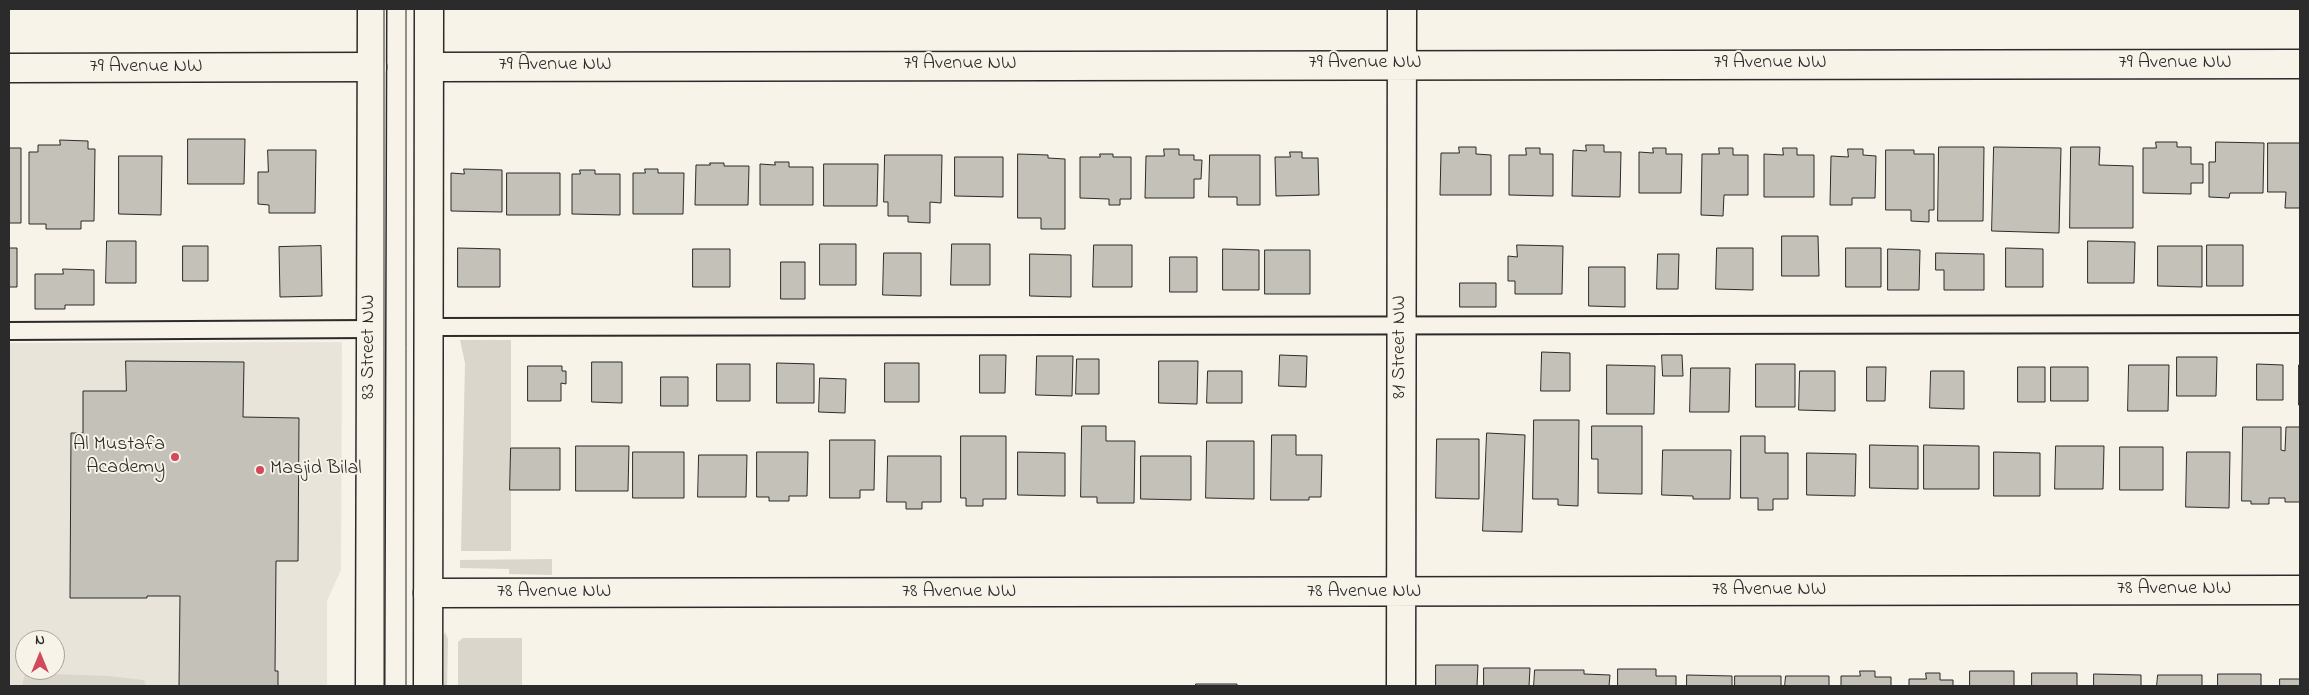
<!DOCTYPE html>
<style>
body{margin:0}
#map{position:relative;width:2309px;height:695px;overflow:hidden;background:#f7f3e8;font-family:"Indie Flower",sans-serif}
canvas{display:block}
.frame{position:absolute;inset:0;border:10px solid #2b2b2b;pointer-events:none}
.north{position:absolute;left:15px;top:630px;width:50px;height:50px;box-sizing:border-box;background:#f7f3e8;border:1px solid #a5a39c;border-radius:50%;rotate:0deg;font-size:14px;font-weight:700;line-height:20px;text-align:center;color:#2b2b2b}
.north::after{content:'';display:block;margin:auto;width:18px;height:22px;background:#d1495b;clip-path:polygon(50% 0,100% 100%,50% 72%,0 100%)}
</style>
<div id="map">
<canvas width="2309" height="695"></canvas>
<div class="frame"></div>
<div class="north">N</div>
</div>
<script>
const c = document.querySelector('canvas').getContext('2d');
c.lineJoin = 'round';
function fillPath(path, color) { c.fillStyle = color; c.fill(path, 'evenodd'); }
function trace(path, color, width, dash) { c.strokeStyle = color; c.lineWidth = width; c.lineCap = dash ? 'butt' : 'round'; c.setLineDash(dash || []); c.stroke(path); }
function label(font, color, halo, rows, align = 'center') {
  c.font = font + ' "Indie Flower",sans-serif'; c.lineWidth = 4; c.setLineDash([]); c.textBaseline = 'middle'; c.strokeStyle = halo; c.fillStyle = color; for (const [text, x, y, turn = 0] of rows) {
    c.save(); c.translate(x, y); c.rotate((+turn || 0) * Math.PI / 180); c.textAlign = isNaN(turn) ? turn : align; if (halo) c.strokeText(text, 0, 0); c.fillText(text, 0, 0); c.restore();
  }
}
fillPath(new Path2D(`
 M342 342 341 570 327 601V686H9V343ZM25 640H55V670H25Z`), '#e8e4da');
fillPath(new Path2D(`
 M460 340H511V551H461L465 363Z
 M552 559V575L509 574V569L460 568V560Z
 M445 632 448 639 447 686H441V642Z
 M463 638H522V686H458V642Z
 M25 673 108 676 144 680 146 686H22Z`), '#dad6cc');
const building = new Path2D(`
 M188 139H245L244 184H188Z
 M60 140 88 141V149H95L94 221H81V229H46V224H29V152H38V145H60Z
 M2156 142H2177V147H2191V164H2203V183H2191V194L2143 193V148H2156Z
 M2216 142 2264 143 2263 193H2230L2229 198 2209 197V162H2215Z
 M2268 143H2300V208H2285L2286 192H2268Z
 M1586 145H1604V152H1621L1620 197 1572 196 1573 150 1586 151Z
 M1459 147H1476V154L1491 155V195H1440L1441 153H1459Z
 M1939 147H1984L1983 221H1938Z
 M1994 147 2061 148 2059 233 1992 231Z
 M2071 147H2100L2099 165 2133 166V228H2070Z
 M9 148H21V223H9Z
 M1526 148H1540V154H1553V196L1509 195V155H1526Z
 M1653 148H1666V154H1682L1681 193H1639V152L1653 153Z
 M1719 148H1733V155H1748V195H1724L1723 216 1701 215 1702 154H1719Z
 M1783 148H1797V155H1814V197H1764V154L1783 155Z
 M1164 149H1179V155H1194V160H1202L1201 179H1194V198H1145L1146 156H1164Z
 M1848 149H1863V155L1876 156 1875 198H1852V205H1830L1831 156 1848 157Z
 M268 150H316L315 213H269V205L258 204V172H268Z
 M1886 150H1914V154H1934V210H1929V222L1911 221V210H1886Z
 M1290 152H1302V158H1318L1319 195 1276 196 1275 157H1290Z
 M1018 154 1048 155V158L1065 159V229H1041V218H1018Z
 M1100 154H1113V157H1131V199H1120V205H1109V199L1080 198V157H1100Z
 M885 155H942L941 203 930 202V223L908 222V216H888V202H884Z
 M1210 155H1260V205H1237V197H1209Z
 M119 156H162L161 215 119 214Z
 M955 157H1003V197L955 196Z
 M775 162H789V167H813V205H760V164L775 165Z
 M710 163H724V166H749L748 205H695L696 165H710Z
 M824 164H878L877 206H824Z
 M464 169 502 170V212L451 211V173L464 174Z
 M645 169H658V173H684L683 214H633V173H645Z
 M580 170H595V174H620V215L572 214V174H580Z
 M507 173H560V215H507Z
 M1782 236H1818L1819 276H1782Z
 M107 241H136V283H106Z
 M2088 241 2135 242 2134 283H2088Z
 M820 244H856V285H820Z
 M952 244H990V285H951Z
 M1094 245H1132V287H1093Z
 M1517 245 1563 246 1562 294H1515V281H1508V256L1517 257Z
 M2207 245H2243V286H2207Z
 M183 246H208V281H183Z
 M321 246 322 296 280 297 279 247Z
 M2158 246H2202V287L2158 286Z
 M9 248H17V287H9Z
 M458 248 500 249V287H458Z
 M1717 248H1753V290L1716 289Z
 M1846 248H1881V287H1846Z
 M2006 248 2043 249V287H2006Z
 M693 249H730V287H693Z
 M1223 249 1259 250V290H1223Z
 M1888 249 1920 250 1919 290H1888Z
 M1265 250H1310V294H1265Z
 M884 253H921V296L883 295Z
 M1936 253 1984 254V290H1944V270H1936Z
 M1030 254 1071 255V297L1030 296Z
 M1658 254H1679L1678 289H1657Z
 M1170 257H1197V292H1170Z
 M781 262H805V299H781Z
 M1589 267H1625V307L1589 306Z
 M63 269 94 270V305H65V309H35V274H63Z
 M1460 283H1496V307H1460Z
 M1542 352 1570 353V391H1541Z
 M980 355H1006L1005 393H980Z
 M1280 355 1307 356 1306 387 1279 386Z
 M1662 355H1682L1683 376H1663Z
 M1037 356H1073L1072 396 1036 395Z
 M2177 357H2217L2216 396H2177Z
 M1077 359H1099V394H1076Z
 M126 361 244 362 243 417 299 418 298 561H276L275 671H278V686H179L180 596H147V598H70L71 433H83V391H126Z
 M1159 361H1198L1197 404 1159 403Z
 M592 362H622V403L592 402Z
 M777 363 814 364V403H777Z
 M885 363H919V402H885Z
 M717 364H750V401H717Z
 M1756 364H1795V407H1756Z
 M2257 364 2283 365V400H2257Z
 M1607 365 1655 366 1654 414H1607Z
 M2129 365H2169L2168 411H2128Z
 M2299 365H2300V405H2299Z
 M528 366H562V371H566V384L561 383V401H528Z
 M1867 367H1886L1885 401H1867Z
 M2018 367H2045V402H2018Z
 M2051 367H2088V401H2051Z
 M1691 368H1730L1729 412H1690Z
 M1208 371H1242V403H1207Z
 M1800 371H1835V411L1799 410Z
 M1931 371H1964V409L1930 408Z
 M661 377H688V406H661Z
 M820 378 846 379 845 413 819 412Z
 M1534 420H1579L1578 506 1558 505V499H1533Z
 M1082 426H1106V441H1135L1134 503H1097V497H1081Z
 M1592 426H1642V494L1598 493V459H1592Z
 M2243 427H2281V450L2285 451 2286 427H2300V502H2285V498H2269V504H2251V501H2242Z
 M1487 433 1525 435 1522 532 1483 531Z
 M1272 435H1296V455H1322L1321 497H1309V500H1271Z
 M961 436H1006V499H983V506H966V498H961Z
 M1741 436H1765V453H1788V499H1773V510H1758V498H1741Z
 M1437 439H1479V499L1436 498Z
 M830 440H875L874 490H860V498H830Z
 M1207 441H1254V499L1206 498Z
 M1870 445 1918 446V489L1870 488Z
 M1924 445 1979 446V489H1924Z
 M576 446H629L628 491H576Z
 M2056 446H2104L2103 489H2055Z
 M2120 447H2163V490H2120Z
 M511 448H560V490H510Z
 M1663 450H1731L1730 499H1693V496L1662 495Z
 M633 452H684V498H633Z
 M757 452H808L807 496H789V501H769V497H757Z
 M1018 452 1065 453V496L1018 495Z
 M1994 452 2040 453V496H1994Z
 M2187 452H2230L2229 508 2186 507Z
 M1807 453 1856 454 1855 496 1807 495Z
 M699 455H747L746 497H698Z
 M888 456H941V502H922V509H906V502H887Z
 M1141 456H1191V500L1141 499Z
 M1436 665H1478L1477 686H1436Z
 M1484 668H1530L1529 686H1484Z
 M1618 669H1656V676H1676V686H1618Z
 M1535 670H1584V674L1610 675 1609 686H1534Z
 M1860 671H1875V677H1891V686H1841V676H1860Z
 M1970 671H2014V686H1970Z
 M1926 673H1940V680H1953V686H1909V679H1926Z
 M2032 673H2077V686H2032Z
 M2094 674 2141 675V686H2094Z
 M2218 674H2261V686H2218Z
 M1687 675 1732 676V686H1687Z
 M2158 675H2202V686H2157Z
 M1735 676H1781V686H1735Z
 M1786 676H1829V686H1785Z
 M2280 679H2300V686H2280Z
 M1196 684H1237V686H1196Z`);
fillPath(building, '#c4c1b9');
trace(building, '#2b2b2b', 1);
const service = new Path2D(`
 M428 327 2300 324
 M9 331 370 329`);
const minor = new Path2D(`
 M430 67 2300 64
 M9 68 372 67
 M428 593 2300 590
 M1401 686 1402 9`);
const secondary = new Path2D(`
 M370 686 372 9
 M428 686 429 9`);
trace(service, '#2b2b2b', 20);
trace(minor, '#2b2b2b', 31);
trace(secondary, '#2b2b2b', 31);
trace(service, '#f7f3e8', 16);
trace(minor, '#f7f3e8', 28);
trace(secondary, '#f7f3e8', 28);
trace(new Path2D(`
 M406 9V686
 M384 686V9`), '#2b2b2b', 1);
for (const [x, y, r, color] of [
 [175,457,5,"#d1495b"],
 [260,470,5,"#d1495b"]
]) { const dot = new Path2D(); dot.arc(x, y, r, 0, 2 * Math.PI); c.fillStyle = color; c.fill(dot); trace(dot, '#f7f3e8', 2); }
label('20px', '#2b2b2b', '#f7f3e8', [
 ["79 Avenue NW",1365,64],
 ["79 Avenue NW",1770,64],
 ["79 Avenue NW",2175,64],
 ["79 Avenue NW",960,65],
 ["79 Avenue NW",555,66],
 ["79 Avenue NW",146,68],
 ["83 Street NW",370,347,-90],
 ["81 Street NW",1401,347,-90],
 ["78 Avenue NW",2174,590],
 ["78 Avenue NW",1769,591],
 ["78 Avenue NW",554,593],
 ["78 Avenue NW",959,593],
 ["78 Avenue NW",1364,593]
]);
label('20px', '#2b2b2b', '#f7f3e8', [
 ["Al Mustafa",165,446],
 ["Academy",165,469],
 ["Masjid Bilal",270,470,"left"]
], 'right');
</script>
